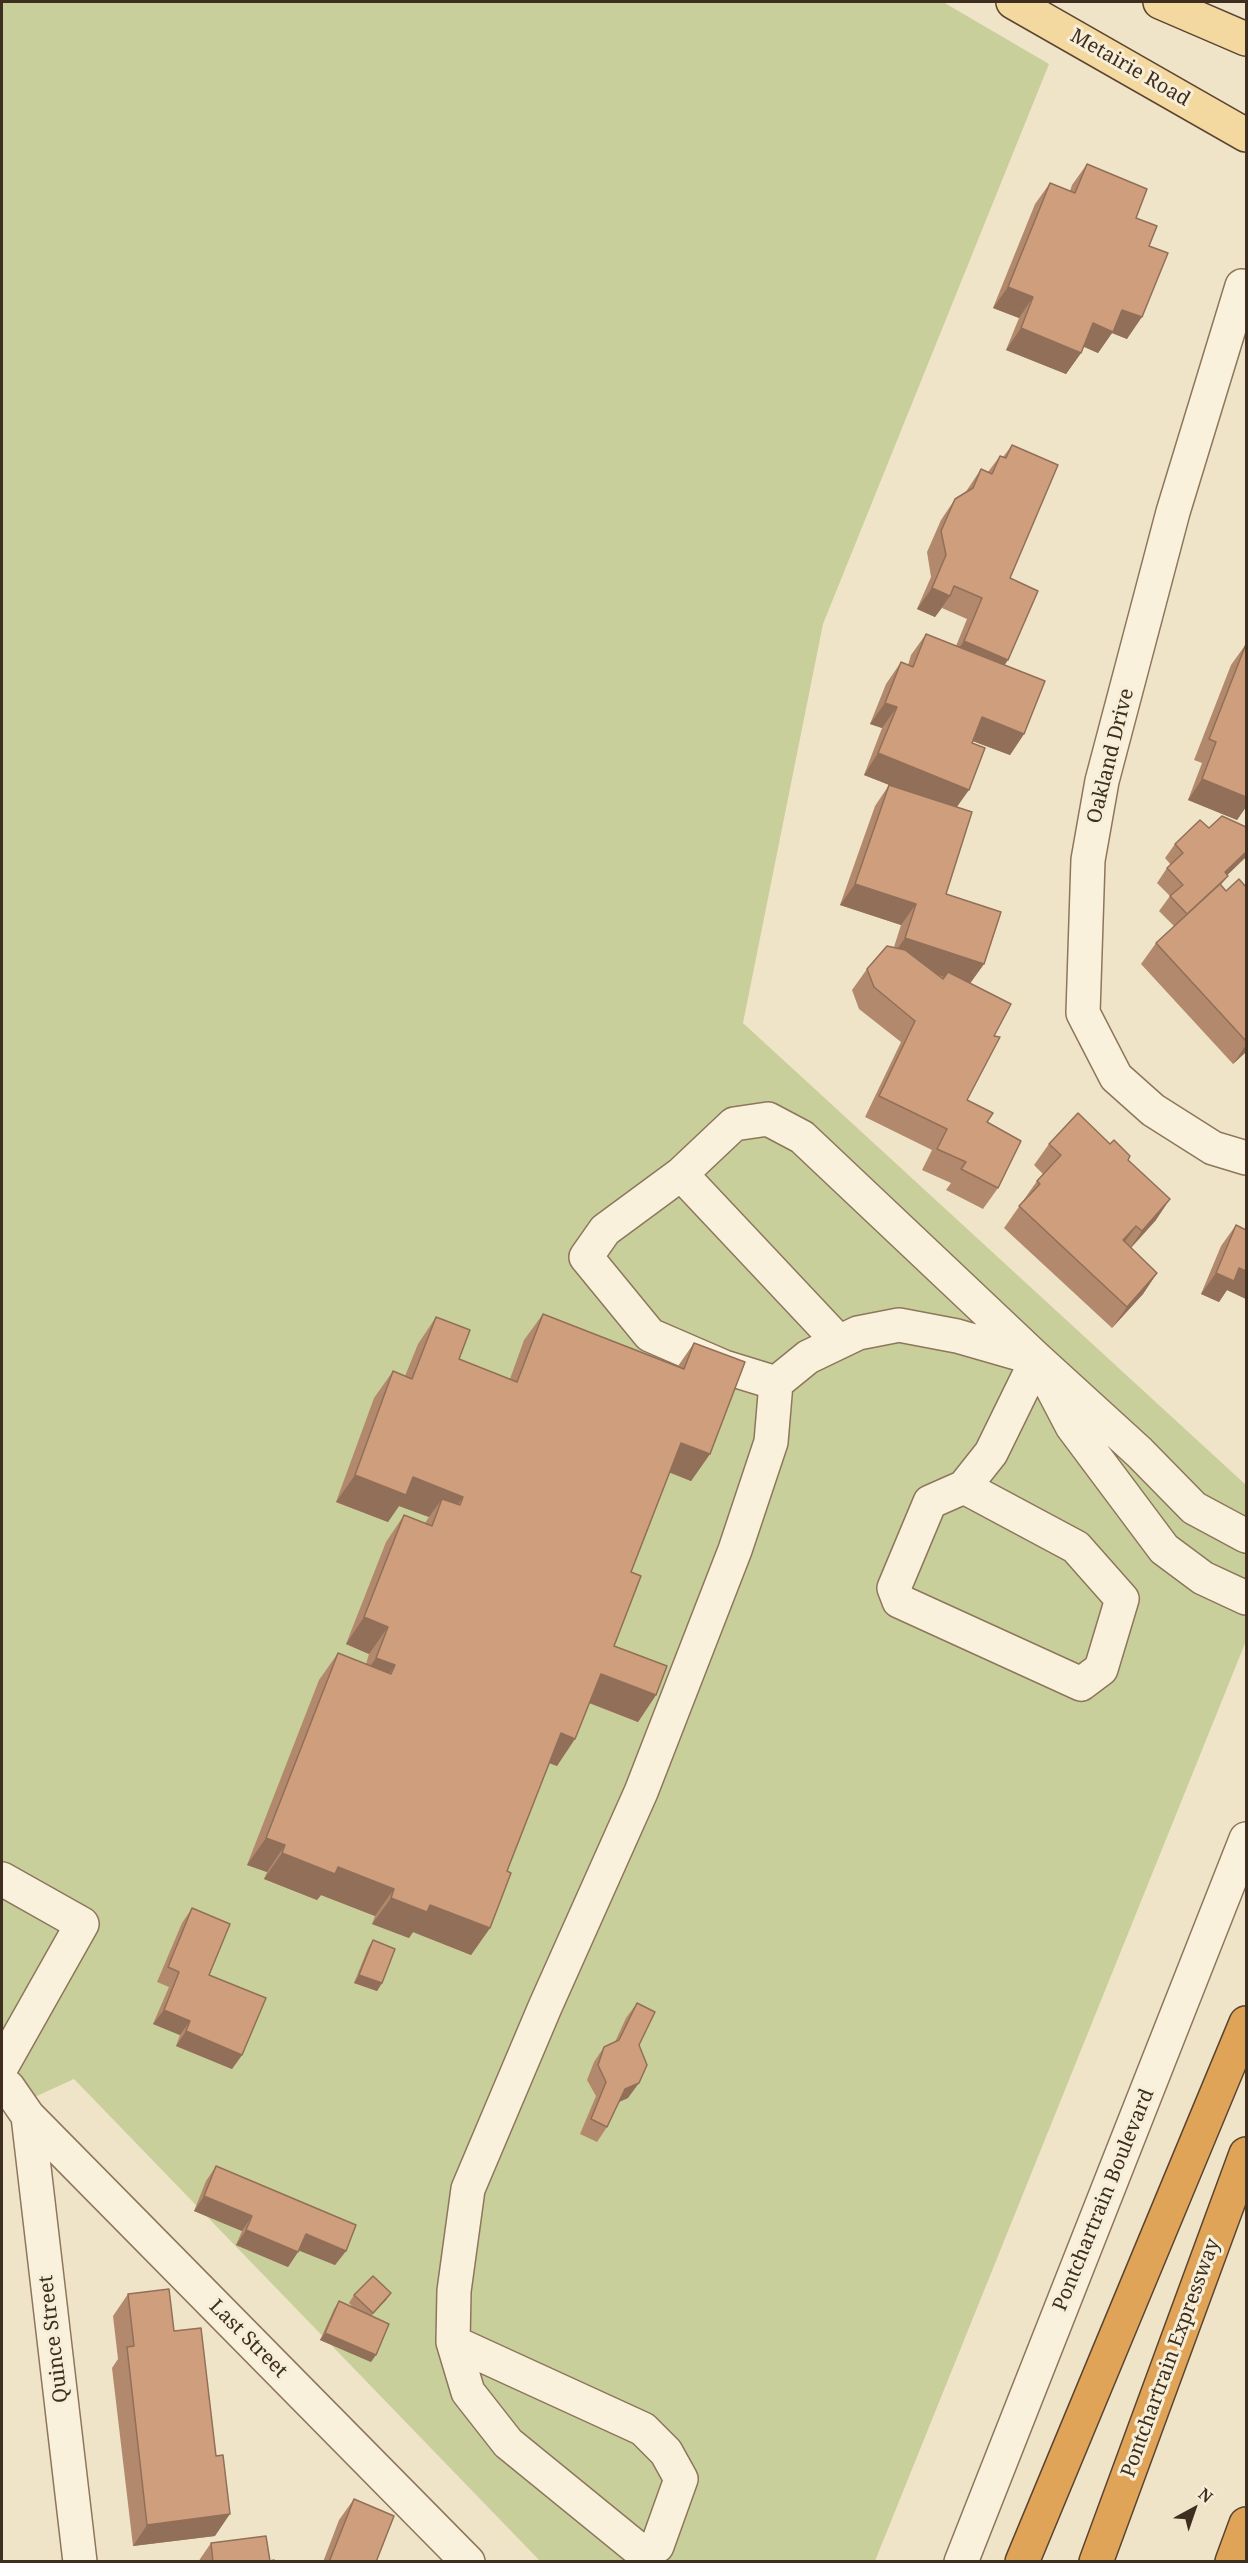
<!DOCTYPE html>
<style>
body{margin:0}
#map{position:relative;width:1248px;height:2563px;overflow:hidden;background:#f0e4c8;font-family:"Noto Serif",serif}
canvas{display:block}
.frame{position:absolute;inset:0;border:3px solid #3d2e20;pointer-events:none}
.north{position:absolute;left:1164px;top:2479px;width:60px;height:60px;-webkit-text-stroke:4px #f7eed8;paint-order:stroke;rotate:40deg;font-size:16px;font-weight:700;line-height:24px;text-align:center;color:#3d2e20}
.north::after{content:'';display:block;margin:auto;width:21px;height:27px;background:#3d2e20;clip-path:polygon(50% 0,100% 100%,50% 72%,0 100%)}
</style>
<div id="map">
<canvas width="1248" height="2563"></canvas>
<div class="frame"></div>
<div class="north">N</div>
</div>
<script>
const c = document.querySelector('canvas').getContext('2d');
c.lineJoin = 'round';
function fillPath(path, color) { c.fillStyle = color; c.fill(path, 'evenodd'); }
function trace(path, color, width, dash) { c.strokeStyle = color; c.lineWidth = width; c.lineCap = dash ? 'butt' : 'round'; c.setLineDash(dash || []); c.stroke(path); }
function label(font, color, halo, rows, align = 'center') {
  c.font = font + ' "Noto Serif",serif'; c.lineWidth = 6; c.setLineDash([]); c.textBaseline = 'middle'; c.strokeStyle = halo; c.fillStyle = color; for (const [text, x, y, turn = 0] of rows) {
    c.save(); c.translate(x, y); c.rotate((+turn || 0) * Math.PI / 180); c.textAlign = isNaN(turn) ? turn : align; if (halo) c.strokeText(text, 0, 0); c.fillText(text, 0, 0); c.restore();
  }
}
fillPath(new Path2D(`
 M2 2H943L1049 64 823 624 743 1023 1246 1485V1641L875 2561H540L74 2079 2 2112Z`), '#c9cf9b');
const minor = new Path2D(`
 M1242 286 1173 512 1102 781 1088 860 1083 1013 1116 1077 1153 1110 1213 1148 1246 1158
 M768 1119 802 1137 1037 1359 957 1336 899 1325 858 1333 808 1357 776 1383 724 1367 650 1335 586 1257 605 1230 681 1174 734 1124Z
 M681 1174 839 1342
 M964 1487 1076 1547 1122 1599 1101 1669 1081 1684 899 1601 894 1588 930 1502 964 1487 991 1453 1037 1359
 M1246 1536 1194 1508 1139 1452 1037 1359 1072 1426 1164 1549 1203 1578 1246 1598
 M2 1879 82 1924 2 2066
 M8 2087 28 2116 468 2562
 M28 2116 80 2562
 M453 2342 643 2429 666 2452 681 2479 657 2546 643 2553 508 2443 468 2392 453 2342 454 2291 468 2189 545 2007 641 1792 735 1550 771 1442 776 1383
 M961 2562 1246 1839`);
const major = new Path2D(`
 M1013 2 1246 135
 M1160 2 1246 39`);
const highway = new Path2D(`
 M1022 2562 1246 2023
 M1096 2562 1246 2154
 M1232 2562 1246 2524`);
trace(minor, '#8d765c', 36);
trace(major, '#5b4430', 36);
trace(highway, '#5b4430', 36);
trace(minor, '#faf1dc', 33);
trace(major, '#f3d9a0', 33);
trace(highway, '#e0a458', 33);
fillPath(new Path2D(`
 M1087 164 1136 218 1149 246 1127 339 1112 333 1098 353 1084 347 1081 353 1066 374 1006 350 1019 318 993 308 1035 204 1050 183 1070 191 1072 185Z
 M1012 445 1010 578 1005 665 1024 734 1010 755 973 741 957 807 946 894 984 964 970 983 994 1036 967 1100 987 1122 998 1188 983 1209 946 1190 951 1183 922 1170 932 1150 865 1117 901 1042 859 1009 852 990 867 969 894 947 901 925 840 905 875 806 889 785 893 786 864 775 882 728 870 724 886 684 901 662 908 665 911 655 926 634 956 646 967 619 942 608 935 617 917 609 931 577 927 552 941 520 955 499 965 493 981 469 988 472 1000 456 1003 457Z
 M1246 644V807L1237 820 1188 800 1202 763 1194 760 1231 665Z
 M1246 827V857L1227 875 1228 876 1221 885 1226 891 1246 887V1052L1233 1064 1141 964 1156 943 1174 926 1159 911 1170 896 1157 883 1167 868 1171 865 1165 858 1175 844 1209 828Z
 M1049 1144H1110L1128 1160 1156 1220 1131 1248 1157 1273 1143 1294 1112 1328 1004 1228 1037 1181 1043 1174 1034 1165Z
 M1236 1225 1245 1230 1246 1228V1299L1227 1290 1219 1302 1201 1294 1221 1246Z
 M543 1314 678 1366 694 1343 710 1454 691 1481 670 1472 631 1572 614 1646 656 1695 638 1722 589 1703 557 1766 549 1763 507 1871 490 1928 471 1955 413 1932 409 1938 372 1924 375 1916 321 1895 317 1900 264 1879 267 1872 247 1865 319 1680 338 1653 366 1664 369 1654 346 1644 386 1542 404 1515 425 1523 429 1517 399 1506 388 1522 336 1502 374 1398 393 1371 405 1376 418 1344 436 1317 459 1359 510 1379 524 1340Z
 M192 1908 209 1975 242 2055 232 2069 176 2046 180 2035 153 2024 169 1987 157 1982 182 1923Z
 M373 1940 382 1983 377 1991 354 1983 368 1948Z
 M637 2003 639 2045 628 2098 619 2102 607 2127 597 2142 580 2134 596 2096 587 2080 594 2062 604 2047 615 2042 626 2018Z
 M216 2166 346 2251 335 2265 299 2250 288 2267 236 2245 242 2231 194 2211 206 2181Z
 M391 2293 386 2300 371 2316V2362L320 2340 334 2309 339 2301 355 2309 349 2303 354 2295Z
 M128 2294 174 2331 216 2456 215 2536 133 2546 112 2368 118 2359 113 2316Z
 M354 2499 376 2562H323L339 2520Z
 M211 2543 270 2561 274 2562H198Z`), '#b2896c');
fillPath(new Path2D(`
 M1008 287 1033 297 1019 318 993 308Z
 M1122 310 1142 317 1127 339 1112 333 1098 353 1078 344 1093 323Z
 M1021 328 1081 353 1066 374 1006 350Z
 M932 588 950 596 935 617 917 609Z
 M964 641 1008 660 994 681 949 662Z
 M885 703 897 707 882 728 870 724Z
 M982 717 1024 734 1010 755 967 739Z
 M878 753 969 790 954 811 864 775Z
 M1202 779 1246 797V807L1237 820 1188 800Z
 M1246 852V857L1215 887 1225 872Z
 M855 884 916 904 901 925 840 905Z
 M905 938 984 964 969 985 890 959Z
 M1246 1045V1052L1233 1064Z
 M1170 1199 1156 1220 1127 1252 1142 1231Z
 M1136 1226 1121 1247 1123 1240Z
 M1239 1268 1246 1271V1299L1227 1290 1219 1302 1201 1294 1216 1273Z
 M1157 1273 1143 1294 1112 1328 1127 1307Z
 M681 1443 710 1454 691 1481 663 1470Z
 M355 1475 413 1477 463 1497 445 1523 442 1499 429 1517 399 1506 388 1522 336 1502Z
 M364 1617 388 1627 369 1654 346 1644Z
 M376 1658 395 1665 377 1692 358 1684Z
 M601 1674 656 1695 638 1722 582 1700Z
 M561 1733 575 1739 557 1766 542 1760Z
 M266 1838 285 1845 267 1872 247 1865Z
 M282 1853 338 1867 394 1889 375 1916 321 1895 317 1900 264 1879Z
 M391 1898 430 1905 490 1928 471 1955 413 1932 409 1938 372 1924Z
 M359 1975 382 1983 377 1991 354 1983Z
 M164 2010 190 2021 180 2035 153 2024Z
 M186 2031 242 2055 232 2069 176 2046Z
 M639 2083 628 2098 614 2104 625 2089Z
 M204 2196 252 2216 242 2231 194 2211Z
 M246 2230 298 2252 288 2267 236 2245Z
 M306 2234 346 2251 335 2265 295 2249Z
 M391 2293 386 2300 367 2320 373 2313Z
 M325 2333 376 2355 371 2362 320 2340Z
 M230 2514 215 2536 133 2546 147 2525Z`), '#916f58');
const building = new Path2D(`
 M1087 164 1147 189 1136 218 1157 226 1149 246 1168 253 1142 317 1122 310 1113 332 1093 323 1081 353 1021 328 1033 297 1008 287 1050 183 1075 193Z
 M1012 445 1058 465 1010 578 1038 591 1008 660 964 641 982 598 954 586 950 596 932 588 946 555 941 531 955 499 973 488 981 469 992 474 1000 456 1006 458Z
 M926 634 1045 681 1024 734 982 717 972 743 985 748 969 790 878 753 897 707 885 703 901 662 913 667Z
 M1246 644V797L1202 779 1216 742 1209 739Z
 M889 785 972 812 946 894 1001 912 984 964 905 938 916 904 855 884Z
 M1222 816 1246 827V852L1225 872 1228 876 1187 914 1170 896 1183 885 1167 868 1183 853 1175 844 1200 820 1209 828Z
 M1239 879 1246 887V1041L1156 943 1220 884 1226 891Z
 M887 946 905 950 943 979 948 972 1011 1004 994 1036 1000 1037 967 1100 993 1113 987 1122 1021 1141 998 1188 961 1169 966 1162 937 1149 947 1129 879 1096 915 1021 874 987 867 969Z
 M1078 1113 1110 1144 1114 1140 1130 1156 1128 1160 1170 1199 1142 1231 1136 1226 1123 1240 1157 1273 1127 1307 1019 1206 1040 1184 1037 1181 1061 1155 1049 1144Z
 M1236 1225 1246 1230V1271L1239 1268 1234 1281 1216 1273Z
 M543 1314 684 1369 694 1343 745 1362 710 1454 681 1443 631 1572 641 1576 614 1646 667 1666 656 1695 601 1674 575 1739 561 1733 507 1871 511 1873 490 1928 430 1905 427 1912 391 1898 394 1889 338 1867 335 1874 282 1853 285 1845 266 1838 338 1653 391 1674 395 1665 376 1658 388 1627 364 1617 404 1515 432 1526 442 1499 460 1505 463 1497 413 1477 406 1495 355 1475 393 1371 412 1379 436 1317 470 1330 459 1359 517 1382Z
 M192 1908 230 1924 209 1975 266 1998 242 2055 186 2031 190 2021 164 2010 179 1972 168 1967Z
 M373 1940 395 1949 382 1983 359 1975Z
 M637 2003 655 2012 639 2045 647 2065 639 2083 625 2089 607 2127 591 2119 606 2082 598 2065 604 2047 619 2040Z
 M216 2166 356 2225 346 2251 306 2234 298 2252 246 2230 252 2216 204 2196Z
 M373 2276 391 2293 373 2313 354 2295Z
 M169 2289 174 2331 201 2328 216 2456 223 2455 230 2514 147 2525 127 2347 134 2346 128 2294Z
 M339 2301 389 2324 376 2355 325 2333Z
 M354 2499 394 2516 376 2562H329Z
 M266 2536 270 2561 274 2560V2562H213L211 2543Z`);
fillPath(building, '#cf9f7d');
trace(building, '#916f58', 1.5);
label('20px', '#3d2e20', '#f7eed8', [
 ["Metairie Road",1130,68,30],
 ["Oakland Drive",1111,756,-76],
 ["Pontchartrain Boulevard",1104,2200,-68],
 ["Quince Street",54,2339,-97],
 ["Last Street",248,2339,45],
 ["Pontchartrain Expressway",1171,2358,-70]
]);
</script>
